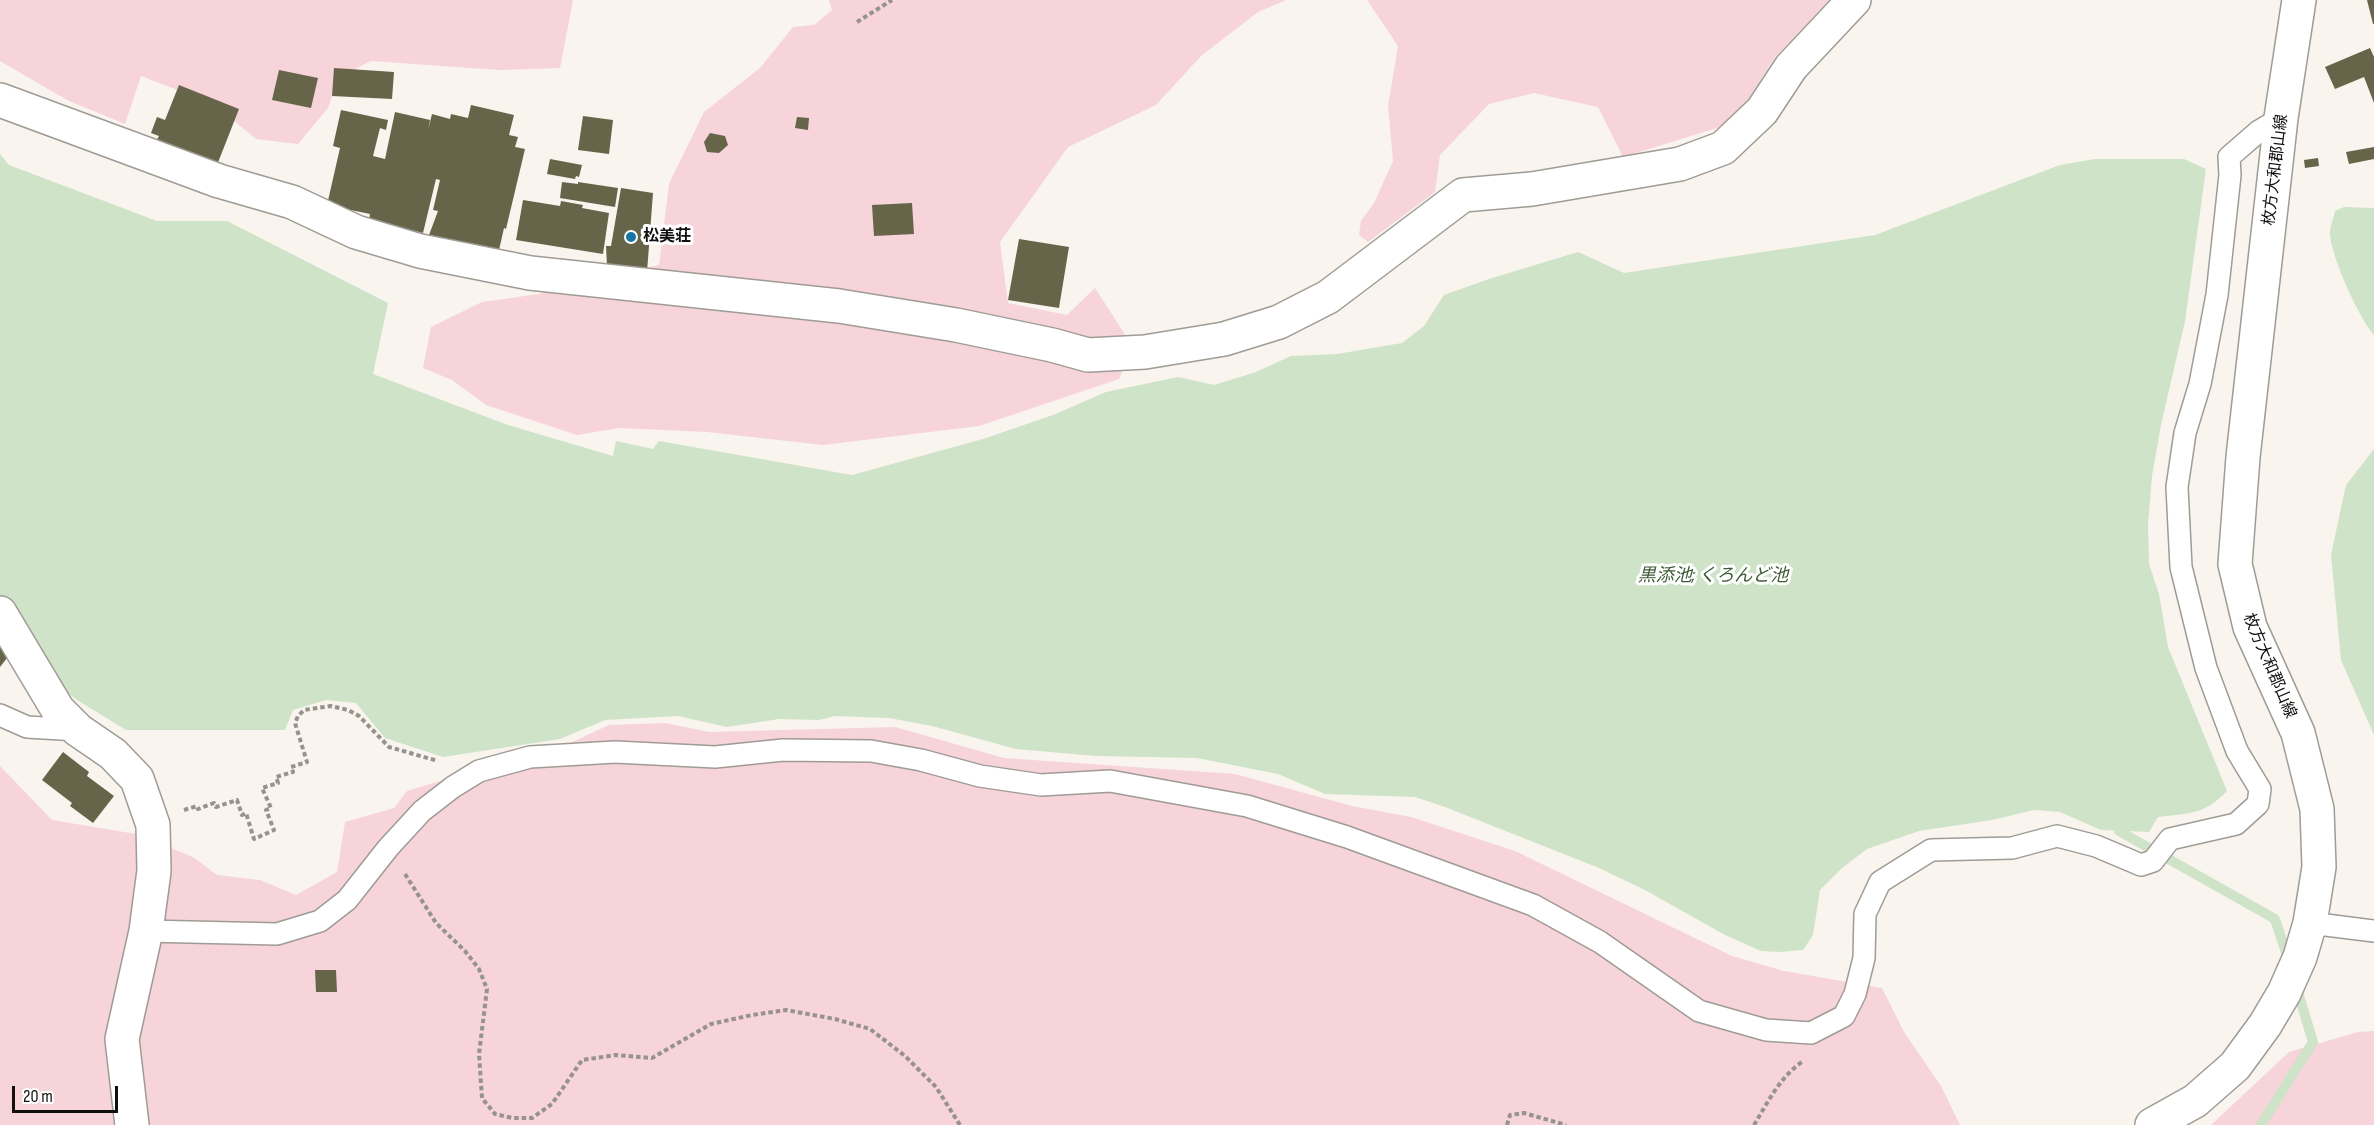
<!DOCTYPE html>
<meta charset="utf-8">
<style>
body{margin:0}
#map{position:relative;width:2374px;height:1125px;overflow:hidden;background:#f9f4ee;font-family:"Sofia Sans Condensed",sans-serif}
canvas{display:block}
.scale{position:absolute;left:12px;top:1086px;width:106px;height:27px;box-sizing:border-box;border:3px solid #12100e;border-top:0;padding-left:8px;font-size:18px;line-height:21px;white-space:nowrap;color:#12100e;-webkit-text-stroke:4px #fff;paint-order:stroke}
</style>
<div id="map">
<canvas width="2374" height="1125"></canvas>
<div class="scale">20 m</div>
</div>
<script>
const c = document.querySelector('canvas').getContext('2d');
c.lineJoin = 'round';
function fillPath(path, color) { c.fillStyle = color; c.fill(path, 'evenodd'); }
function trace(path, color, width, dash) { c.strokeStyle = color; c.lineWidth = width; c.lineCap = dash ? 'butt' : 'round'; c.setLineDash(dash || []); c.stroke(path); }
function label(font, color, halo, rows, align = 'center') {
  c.font = font + ' "Sofia Sans Condensed","Noto Sans JP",sans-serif'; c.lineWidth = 6; c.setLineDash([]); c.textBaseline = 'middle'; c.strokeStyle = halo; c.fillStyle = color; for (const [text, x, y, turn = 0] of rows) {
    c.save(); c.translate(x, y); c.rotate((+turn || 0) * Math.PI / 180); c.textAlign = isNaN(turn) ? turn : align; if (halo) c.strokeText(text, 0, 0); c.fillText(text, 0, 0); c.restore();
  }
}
fillPath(new Path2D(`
 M0 0H573L560 68 499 70 371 61 339 77 328 108 298 144 256 139 214 104 141 76 125 124 67 100 0 61Z
 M829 0H1286L1258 12 1201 56 1156 105 1068 147 1000 242 1008 303 1067 315 1095 288 1133 347 1119 379 979 426 823 445 707 432 619 428 577 435 486 405 452 380 423 368 431 327 482 302 539 294 659 265 669 184 704 112 760 68 793 27 814 25 832 10Z
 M1367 0H1829L1775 57 1733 123 1623 157 1598 107 1534 93 1489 104 1440 155 1435 192 1368 242 1359 235 1361 221 1374 203 1393 161 1388 106 1398 46Z
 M665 723 709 732 895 727 1004 758 1235 774 1352 806 1411 817 1515 851 1732 956 1784 971 1882 988 1904 1032 1941 1086 1960 1125H0V766L52 820 136 834 193 857 217 875 260 880 296 895 337 872 345 822 394 808 407 791 440 781 505 752 568 744 609 725Z
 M2374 1031V1125H2211L2289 1052 2358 1032Z`), '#f6d4d9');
fillPath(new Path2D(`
 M0 154 9 165 157 221H227L388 303 373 374 508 425 613 456 616 441 653 449 659 441 852 475 983 439 1053 415 1106 392 1178 377 1214 385 1256 372 1291 356 1337 354 1402 343 1424 326 1444 295 1489 279 1578 252 1624 273 1875 235 2060 165 2095 159H2184L2206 169 2185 321 2161 425 2152 476 2148 525 2149 564 2159 594 2168 647 2227 791C2204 815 2190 813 2158 817L2149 832 2101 830 2060 812 2034 810 1992 820 1919 831 1867 849 1842 868 1820 890 1813 935 1803 950 1779 952 1761 951 1725 935 1645 890 1599 868 1445 807 1415 797 1325 794 1278 774 1197 758 1096 756 1016 749 932 726 889 718 835 716 819 720 779 719 727 727 678 716 605 720 560 739 443 757 385 738 356 703 326 700 293 710 285 730H126L74 698 0 630Z
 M2344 207 2374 208V335C2359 318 2328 251 2330 230 2331 224 2334 217 2335 211Z
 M2374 449V735L2341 660 2331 555 2346 485Z`), '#cfe3c9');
trace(new Path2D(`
 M2119 831 2275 919 2289 962
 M2261 1125 2313 1042 2296 986`), '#cfe3c9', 10);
fillPath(new Path2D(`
 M2367 0H2374V24H2373Z
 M2370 48 2374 57V103L2364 77 2335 89 2325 67Z
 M334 68 394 72 392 99 332 96Z
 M279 70 318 78 311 108 272 100Z
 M179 85 239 109 217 165 156 141 159 136 151 133 157 117 165 120Z
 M471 105 514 115 509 135 518 137 515 147 525 149 506 229 504 228 499 250 429 235 438 211 433 210 440 180 436 179 423 233 369 220 370 214 327 205 340 148 333 146 341 110 388 120 386 130 380 128 373 156 385 159 395 112 430 120 428 130 432 114 450 119 451 114 468 118Z
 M583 116 613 120 609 154 578 150Z
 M797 117 809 118 808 130 795 128Z
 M710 133 725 136 728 145 719 153 707 152 704 142Z
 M2374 147V159L2349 164 2346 152Z
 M2318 158 2319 166 2305 168 2304 160Z
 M550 159 582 165 579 177 576 176 575 179 547 174Z
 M562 182 578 184V182L618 188 615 207 560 198Z
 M621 188 653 193 647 272 607 266 606 246H611Z
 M523 200 560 206 561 201 583 205 582 208 609 213 603 254 516 240Z
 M912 203 914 234 874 236 872 205Z
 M1019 239 1069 247 1059 308 1008 300Z
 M0 645 11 653 0 667Z
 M63 752 89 772 87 776 114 796 93 823 70 806 72 803 42 780Z
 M315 970H336L337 992H316Z`), '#66654a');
const lane = new Path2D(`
 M0 715 27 727 78 730
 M2310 923 2374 931
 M146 931 277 934 320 921 347 900 388 848 422 811 453 787 479 771 530 757 615 752 715 757 783 750 871 751 921 760 980 776 1041 785 1110 781 1247 806 1347 837 1533 905 1600 942 1699 1011 1766 1030 1811 1033 1844 1016 1855 994 1864 958 1865 914 1880 882 1931 850 2012 848 2057 836 2096 846 2141 865 2153 861 2170 839 2236 824 2258 804 2260 789 2237 751 2206 668 2181 567 2177 487 2185 433 2200 384 2217 295 2230 175 2229 157 2259 131 2281 118`);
const street = new Path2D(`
 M0 100 219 181 292 202 356 232 420 251 530 273 839 306 956 325 1052 345 1088 355 1145 352 1224 339 1279 322 1328 297 1463 195 1532 189 1680 164 1723 148 1762 111 1791 67 1854 0
 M0 613 58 710 78 730 113 754 137 779 153 825 154 871 146 931 122 1039 132 1125`);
const primary = new Path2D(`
 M2152 1125 2195 1101 2235 1066 2265 1025 2284 993 2300 957 2310 923 2319 867 2317 809 2298 733 2250 627 2235 564 2243 457 2281 118 2299 0`);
trace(lane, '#9f9b95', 24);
trace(street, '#9f9b95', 36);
trace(primary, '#9f9b95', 36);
trace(new Path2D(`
 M857 22 892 0
 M184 810 197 806 198 809 214 803 216 807 237 800 242 815 246 813 254 839 274 830 266 810 271 808 262 788 278 783 276 777 293 772 291 767 307 762 295 723 298 716 304 710 331 706 348 710 359 716 389 747 438 761
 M405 874 436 923 465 951 479 969 487 989 479 1054 482 1098 495 1114 512 1118H532L552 1104 582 1060 616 1055 652 1058 711 1024 752 1015 786 1010 835 1019 870 1029 905 1056 936 1087 960 1125
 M1507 1125 1510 1115 1524 1113 1566 1125
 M1754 1125C1768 1102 1780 1077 1802 1062`), '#96928e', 4, [4.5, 3]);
trace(lane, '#fff', 21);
trace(street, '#fff', 33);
trace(primary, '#fff', 33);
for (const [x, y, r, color] of [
 [631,237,6,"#1775a3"]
]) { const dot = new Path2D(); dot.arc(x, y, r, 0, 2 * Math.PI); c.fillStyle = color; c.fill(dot); trace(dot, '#fff', 2); }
label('16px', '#12100e', '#fff', [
 ["枚方大和郡山線",2276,170,-83],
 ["枚方大和郡山線",2269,666,67]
]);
label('bold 16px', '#12100e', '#fff', [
 ["松美荘",643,237]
], 'left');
label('italic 18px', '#3c5a33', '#fff', [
 ["黒添池; くろんど池",1713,576]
]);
</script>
